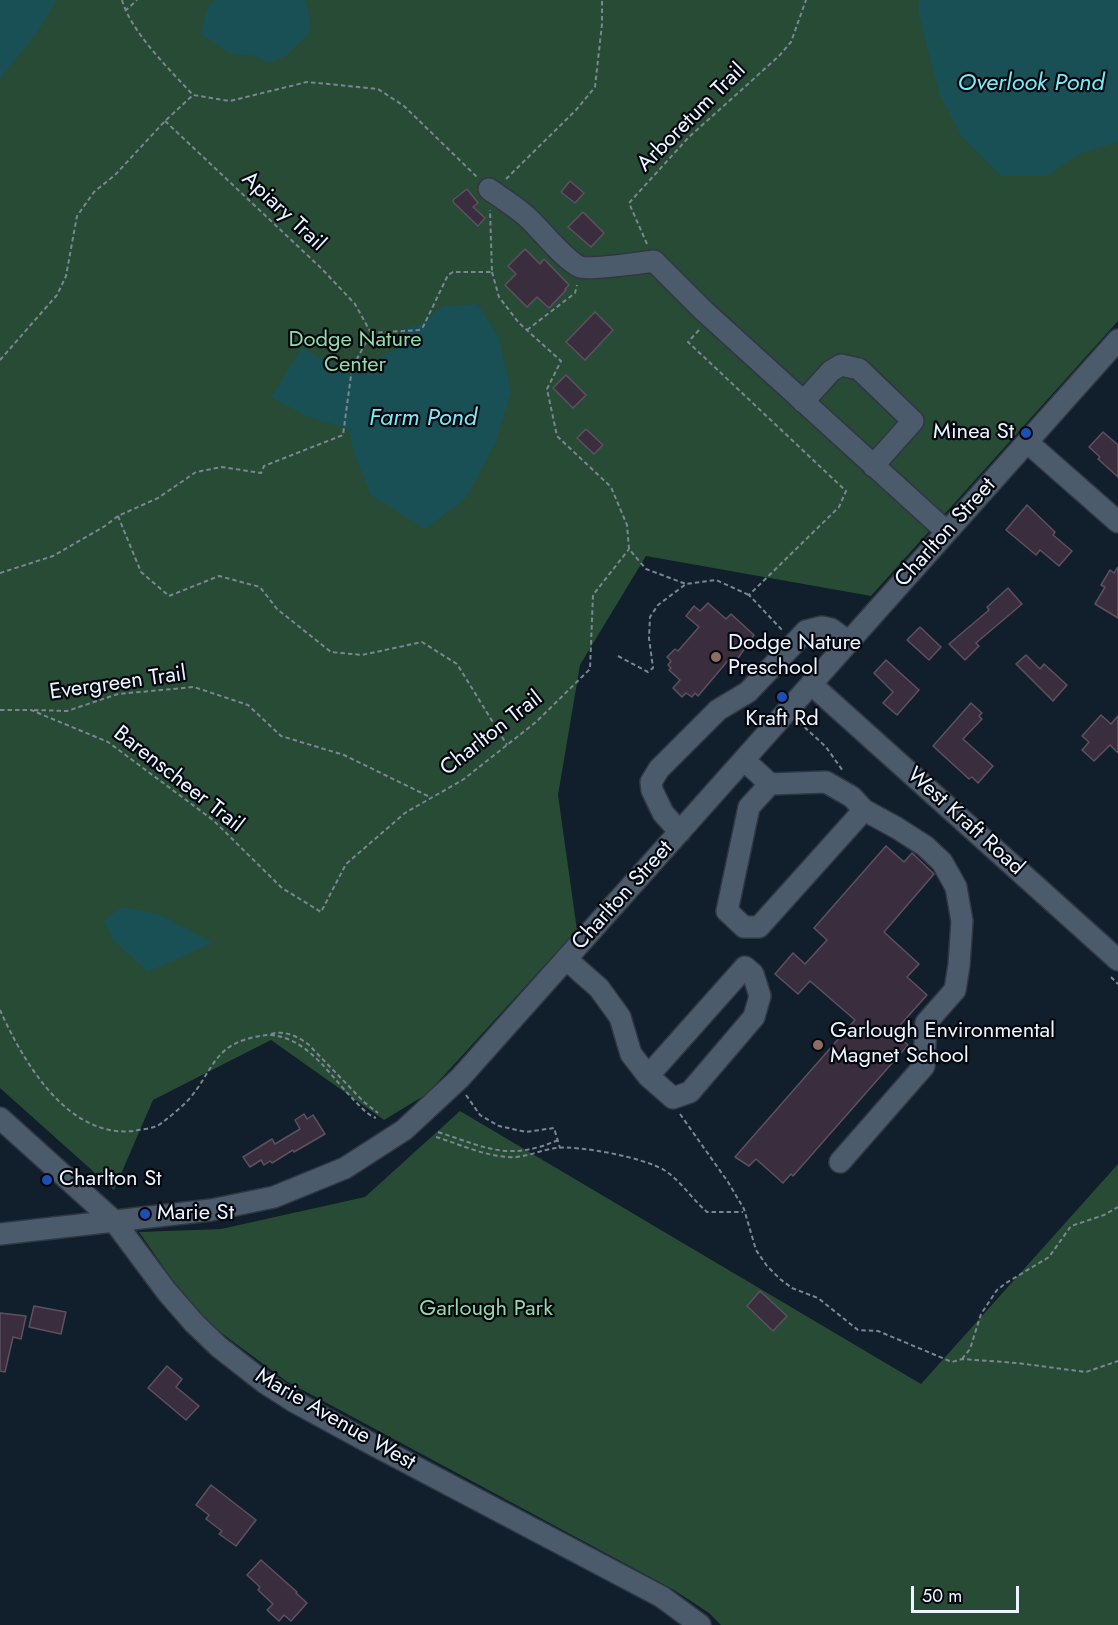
<!DOCTYPE html>
<style>
body{margin:0}
#map{position:relative;width:1118px;height:1625px;overflow:hidden;background:#111e2c;font-family:Jost,sans-serif}
canvas{display:block}
.scale{position:absolute;left:911px;top:1586px;width:108px;height:27px;box-sizing:border-box;border:3px solid #ecf5ff;border-top:0;padding-left:8px;font-size:18px;line-height:21px;white-space:nowrap;color:#ecf5ff;-webkit-text-stroke:4px #04080e;paint-order:stroke}
</style>
<div id="map">
<canvas width="1118" height="1625"></canvas>
<div class="scale">50 m</div>
</div>
<script>
const c = document.querySelector('canvas').getContext('2d');
c.lineJoin = 'round';
function fillPath(path, color) { c.fillStyle = color; c.fill(path, 'evenodd'); }
function trace(path, color, width, dash) { c.strokeStyle = color; c.lineWidth = width; c.lineCap = dash ? 'butt' : 'round'; c.setLineDash(dash || []); c.stroke(path); }
function label(font, color, halo, rows, align = 'center') {
  c.font = font + ' Jost,sans-serif'; c.lineWidth = 4.5; c.setLineDash([]); c.textBaseline = 'middle'; c.strokeStyle = halo; c.fillStyle = color; for (const [text, x, y, turn = 0] of rows) {
    c.save(); c.translate(x, y); c.rotate((+turn || 0) * Math.PI / 180); c.textAlign = isNaN(turn) ? turn : align; if (halo) c.strokeText(text, 0, 0); c.fillText(text, 0, 0); c.restore();
  }
}
fillPath(new Path2D(`
 M0 0H1118V321L871 596 646 556 580 665 558 795 577 930 427 1094 384 1120 271 1040 153 1100 114 1190 0 1088Z
 M460 1111 921 1384 1118 1164V1625H721L709 1613 674 1590 286 1381 196 1314 139 1232 221 1229 365 1197Z`), '#274b34');
fillPath(new Path2D(`
 M0 0H56L41 27 0 79Z
 M215 0H305L309 15 310 33 286 56 269 63 254 56 231 54 201 34 207 9Z
 M919 0H1118V142L1079 154 1046 176H1001L962 137 939 93 918 11Z
 M478 304 499 338 511 393 495 444 465 499 425 529 371 495 356 458 348 429 306 416 271 397 302 348 349 374 394 350 405 329 421 324 443 306Z
 M122 907 159 914 213 943 148 972 112 939 104 921Z`), '#195056');
const building = new Path2D(`
 M570 181 584 193 575 203 561 192Z
 M467 189 478 203 473 207 485 218 478 226 454 203 453 200Z
 M583 212 604 233 591 247 568 227Z
 M525 249 540 264 544 259 569 285 565 289 566 290 549 308 537 297 527 307 505 285 516 274 508 266Z
 M595 312 613 330 585 360 566 342Z
 M566 375 586 395 573 408 553 388Z
 M586 429 603 445 594 454 577 438Z
 M1103 432 1118 445V477L1098 459 1100 457 1089 447Z
 M1027 505 1055 532 1053 535 1072 551 1059 566 1040 550 1036 555 1006 530Z
 M1118 567V618L1095 604 1105 587 1101 585 1110 570 1114 573Z
 M1008 588 1022 604 976 643 979 646 965 660 949 644 989 610 987 607Z
 M708 603 726 619 731 614 754 635 736 661 731 657 698 696 695 693 692 697 686 693 682 697 673 688 680 680 669 670 671 668 668 665 671 661 667 657 675 649 678 651 699 627 686 616 694 606 700 611Z
 M920 627 941 647 929 660 907 640Z
 M1026 655 1040 669 1044 664 1067 685 1053 701 1016 664Z
 M886 660 919 690 897 715 883 703 893 692 874 673Z
 M971 703 982 713 979 716 982 719 963 739 993 766 978 783 972 777 969 779 933 746Z
 M1101 715 1111 724 1118 716V753L1110 745 1094 761 1082 750 1089 742 1082 736Z
 M886 846 904 862 912 853 934 874 884 932 919 964 907 977 927 995 894 1032 908 1045 793 1176 791 1174 783 1183 756 1159 749 1166 735 1157 855 1020 810 981 798 994 775 974 793 953 805 964 827 940 814 928Z
 M304 1114 307 1119 313 1115 325 1134 294 1152 293 1150 272 1163 270 1161 264 1165 261 1160 250 1167 243 1157 272 1139 275 1144 300 1129 295 1120Z
 M760 1291 787 1316 773 1331 747 1306Z
 M34 1306 66 1312 61 1334 29 1327Z
 M0 1313 26 1316 21 1339 13 1337 5 1372 0 1371Z
 M167 1366 182 1379 176 1387 199 1406 186 1420 148 1388Z
 M211 1485 256 1520 236 1546 219 1534 222 1531 206 1519 209 1515 196 1505Z
 M261 1560 297 1592 296 1593 307 1603 291 1621 284 1615 279 1621 267 1610 273 1604 258 1590 260 1587 247 1575Z`);
fillPath(building, '#3a2d3d');
trace(building, '#5e5061', 1.5);
const minor = new Path2D(`
 M489 189C501 198 515 206 526 216 540 228 565 261 580 267 590 270 641 263 654 261L704 311 947 532
 M803 402 831 371 841 365 859 369 913 421 873 466
 M1027 442 1118 522
 M811 684 1118 960
 M744 760 770 784 826 782 852 797 864 810 759 927H744L727 911 749 807 770 784
 M680 832 663 813 652 790 651 782 659 769 718 710 748 692 806 631 822 627 831 629 849 642
 M566 959 599 988 620 1017 631 1054 648 1076 673 1098 690 1092 754 1017 760 996 753 974 745 967 648 1076
 M0 1118 114 1221 167 1292 194 1323 219 1347 265 1383 293 1401 370 1443 662 1597 700 1625
 M840 1162 924 1066 926 1023 955 990 959 965 962 921 956 887 942 862 925 846 897 828 864 810
 M0 1234 211 1210 274 1197 345 1168 404 1130 460 1078 1118 340`);
trace(minor, '#303743', 24);
trace(new Path2D(`
 M122 0C131 32 170 70 193 95
 M125 11 137 0
 M165 121 322 269 355 304 371 333
 M506 179 576 110 595 87 602 24V0
 M647 244 629 203 688 138 779 56 791 42 806 0
 M492 272 499 297 519 323 561 361 547 389 557 436 611 487 627 525 629 549 646 569 686 584
 M527 330 575 293 577 285
 M699 330 688 342 846 491 839 507 749 595 783 631
 M0 360 57 295 66 276 77 216 94 192 115 175 165 121 193 95 230 101 307 82 378 89 404 106 477 177
 M118 516 141 572 169 596 219 576 260 587 277 609 331 652 362 655 422 642 457 664 507 745
 M0 573 53 556 105 526 118 516 158 498 196 472 222 467 261 473 264 466 343 435 352 368 371 333 419 330 423 327 448 275 453 272H492L490 210
 M618 656 648 672 653 668 649 638 650 617 658 605 686 584 716 580 749 595
 M0 710H31L108 742 213 820 282 888 321 912 346 864 405 813 464 779 536 722 590 669 593 595 629 549
 M34 710 67 711 118 694 194 687 248 705 281 736 344 755 432 798
 M799 722 826 747 843 771
 M1111 977 1118 984
 M0 1010C23 1061 67 1138 133 1131 143 1129 155 1129 163 1122 172 1115 182 1107 190 1098 209 1076 214 1049 244 1040 253 1037 262 1035 271 1035 307 1038 329 1074 352 1098 359 1105 366 1114 376 1118
 M271 1034C284 1030 297 1036 308 1044L364 1102 378 1113
 M466 1095 480 1115 499 1126 526 1132 554 1128 560 1148
 M680 1114 728 1182 744 1209 756 1250 767 1266 780 1279 792 1288 818 1298 858 1330 878 1331 952 1362 962 1359 1017 1363 1086 1372 1118 1361
 M438 1132C485 1147 508 1162 558 1140
 M436 1137C459 1144 482 1155 507 1157 523 1159 540 1150 556 1148 579 1145 645 1158 664 1170 681 1181 692 1199 707 1212H743
 M962 1359 970 1349 981 1314 997 1290 1006 1283 1049 1257 1071 1226 1104 1215 1118 1207`), '#7a8692', 2, [4.5, 3]);
trace(minor, '#4c5b6c', 21);
for (const [x, y, r, color] of [
 [1026,433,6,"#1a4fb4"],
 [716,657,6,"#8d6e63"],
 [782,697,6,"#1a4fb4"],
 [818,1045,6,"#8d6e63"],
 [47,1180,6,"#1a4fb4"],
 [145,1214,6,"#1a4fb4"]
]) { const dot = new Path2D(); dot.arc(x, y, r, 0, 2 * Math.PI); c.fillStyle = color; c.fill(dot); trace(dot, '#04080e', 2); }
label('22px', '#ecf5ff', '#04080e', [
 ["Arboretum Trail",692,118,-45],
 ["Apiary Trail",283,212,43],
 ["Charlton Street",946,533,-48],
 ["Evergreen Trail",118,684,-8],
 ["Charlton Trail",492,734,-38],
 ["Barenscheer Trail",178,780,38],
 ["West Kraft Road",965,822,42],
 ["Charlton Street",623,896,-48],
 ["Marie Avenue West",335,1420,30]
]);
label('22px', '#92daa9', '#04080e', [
 ["Dodge Nature",355,341],
 ["Center",355,366],
 ["Garlough Park",486,1310]
]);
label('22px', '#ecf5ff', '#04080e', [
 ["Minea St",1014,433,"right"],
 ["Dodge Nature",728,644],
 ["Preschool",728,669],
 ["Kraft Rd",782,720,"center"],
 ["Garlough Environmental",830,1032],
 ["Magnet School",830,1057],
 ["Charlton St",59,1180],
 ["Marie St",157,1214]
], 'left');
label('italic 24px', '#7ce9f3', '#04080e', [
 ["Overlook Pond",1031,84],
 ["Farm Pond",423,419]
]);
</script>
